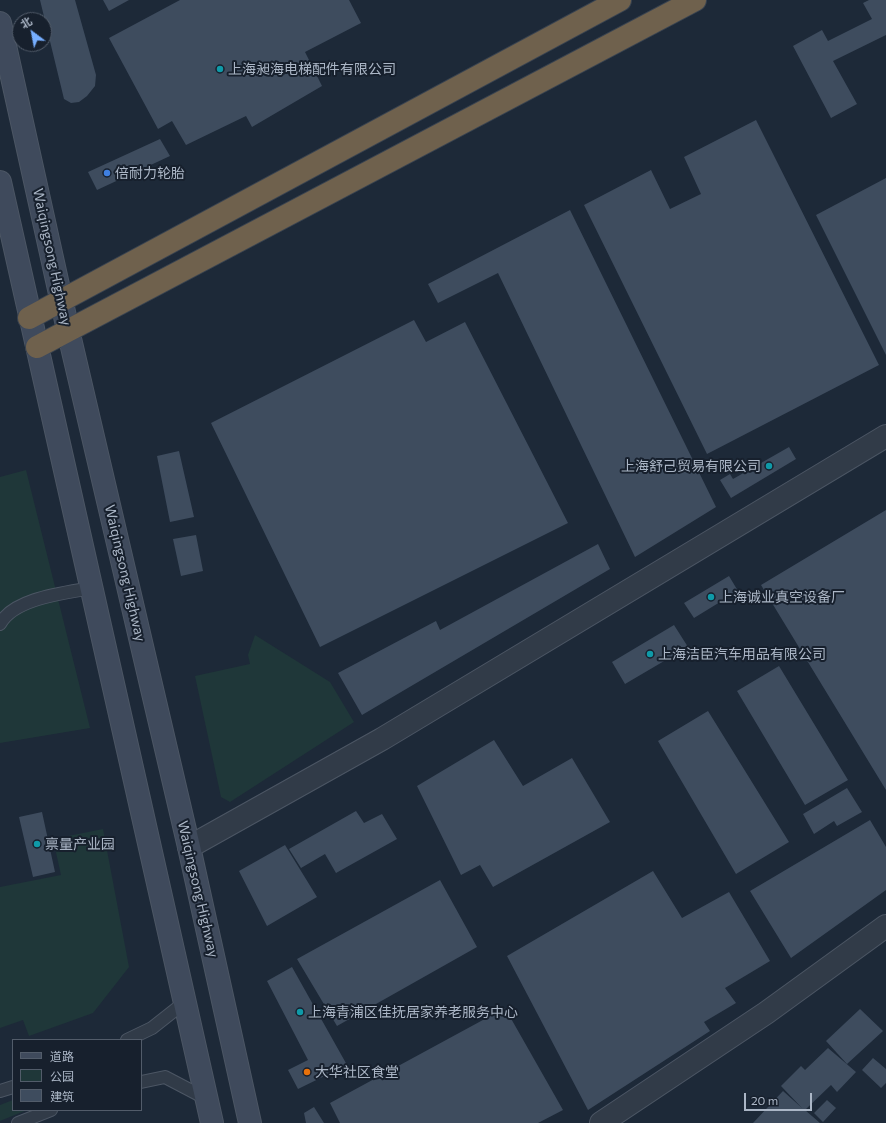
<!DOCTYPE html>
<meta charset="utf-8">
<style>
body{margin:0}
#map{position:relative;width:886px;height:1123px;overflow:hidden;background:#1d2938;font-family:Commissioner,"Noto Sans SC",sans-serif}
canvas{display:block}
.legend{position:absolute;left:12px;top:1039px;width:130px;height:72px;box-sizing:border-box;background:#17202d;border:1px solid #525c6a;margin:0;padding:5px 7px;list-style:none;font-size:12px;color:#abb6c6}
.legend li{display:flex;align-items:center;gap:8px;height:20px}
.legend b{width:20px;border:1px solid #525c6a}
.north{position:absolute;left:12px;top:12px;width:40px;height:40px;box-sizing:border-box;background:#17202d;border:1px solid #525c6a;border-radius:50%;rotate:328deg;font-size:11px;font-weight:700;line-height:16px;text-align:center;color:#abb6c6}
.north::after{content:'';display:block;margin:auto;width:14px;height:18px;background:#76aeff;clip-path:polygon(50% 0,100% 100%,50% 72%,0 100%)}
.scale{position:absolute;left:744px;top:1093px;width:68px;height:18px;box-sizing:border-box;border:2px solid #abb6c6;border-top:0;padding-left:5px;font-size:12px;line-height:14px;white-space:nowrap;color:#abb6c6;-webkit-text-stroke:3px #17202d;paint-order:stroke}
</style>
<div id="map">
<canvas width="886" height="1123"></canvas>
<ul class="legend">
<li><b style="height:5px;background:#3f4a5c"></b>道路</li>
<li><b style="height:11px;background:#1f3739"></b>公园</li>
<li><b style="height:11px;background:#3e4c5e"></b>建筑</li>
</ul>
<div class="north">北</div>
<div class="scale">20 m</div>
</div>
<script>
const c = document.querySelector('canvas').getContext('2d');
c.lineJoin = 'round';
function fillPath(path, color) { c.fillStyle = color; c.fill(path, 'evenodd'); }
function trace(path, color, width, dash) { c.strokeStyle = color; c.lineWidth = width; c.lineCap = dash ? 'butt' : 'round'; c.setLineDash(dash || []); c.stroke(path); }
function label(font, color, halo, rows, align = 'center') {
  c.font = font + ' Commissioner,"Noto Sans SC",sans-serif'; c.lineWidth = 4; c.setLineDash([]); c.textBaseline = 'middle'; c.strokeStyle = halo; c.fillStyle = color; for (const [text, x, y, turn = 0] of rows) {
    c.save(); c.translate(x, y); c.rotate((+turn || 0) * Math.PI / 180); c.textAlign = isNaN(turn) ? turn : align; if (halo) c.strokeText(text, 0, 0); c.fillText(text, 0, 0); c.restore();
  }
}
fillPath(new Path2D(`
 M26 470 90 728 0 743V477Z
 M255 635 330 682 354 722 230 802 221 797 195 676 250 664 248 655Z
 M103 829 129 967 93 1013 29 1036 23 1020 0 1028V887L61 875 53 839Z
 M13 1100V1110H27L0 1121V1105Z`), '#1f3739');
fillPath(new Path2D(`
 M40 0H75L96 75 95 86 87 96 79 102 71 103 64 99Z
 M103 0H129L109 11Z
 M180 0H349L361 23 305 52 322 86 252 127 246 116 186 145 172 121 158 129 109 38Z
 M869 0H886V35L833 61 857 104 831 118 793 46 822 30 828 41 872 19 863 3Z
 M756 120 879 365 707 454 584 205 651 170 670 209 701 194 684 157Z
 M160 139 170 156 97 190 88 172Z
 M886 178V355L816 215Z
 M570 210 716 507 635 557 498 273 438 303 428 284Z
 M414 320 426 342 465 322 568 523 320 647 211 423Z
 M789 447 796 459 731 498 720 480 730 474 733 479Z
 M179 451 194 517 170 522 157 456Z
 M886 510V790L761 585Z
 M196 535 203 571 181 576 173 539Z
 M598 544 610 569 362 715 338 673 436 621 440 630Z
 M729 576 738 591 694 618 684 603Z
 M674 625 688 647 625 684 612 662Z
 M779 666 848 780 805 805 737 691Z
 M708 711 789 842 736 874 658 741Z
 M494 740 523 786 572 758 610 822 493 887 480 865 461 875 417 786Z
 M847 788 862 812 837 826 834 821 814 834 803 814Z
 M356 811 364 823 382 814 397 839 336 873 325 854 301 868 289 849Z
 M42 812 55 872 33 877 19 817Z
 M870 820 886 847V890L791 958 750 891Z
 M285 845 317 897 267 926 239 871Z
 M653 871 682 918 729 892 770 961 725 988 736 1003 704 1022 710 1031 588 1110 507 956Z
 M440 880 477 947 337 1026 297 959Z
 M292 967 347 1065 298 1089 288 1070 308 1060 267 981Z
 M505 1008 563 1110 538 1123H340L330 1103Z
 M860 1009 883 1031 847 1064 826 1041Z
 M828 1048 856 1072 837 1092 831 1085 805 1110 820 1123H753L783 1091 802 1108 781 1086 801 1066 805 1070Z
 M873 1058 886 1069V1083L881 1088 862 1070Z
 M827 1100 836 1108 823 1122 814 1113Z
 M314 1107 324 1123H306L304 1113Z`), '#3e4c5e');
const service = new Path2D(`
 M0 624C14 598 65 593 92 588
 M127 1040 152 1028 185 1002
 M141 1082 165 1077 207 1099
 M0 1091 13 1087
 M18 1123 51 1110`);
const minor = new Path2D(`
 M189 847 382 739 886 436
 M601 1123 766 1013 886 926`);
const secondary = new Path2D(`
 M0 23 68 330 189 847 250 1123
 M0 182 212 1123`);
const motorway = new Path2D(`
 M29 318 620 0
 M37 347 695 0`);
trace(service, '#4c5664', 14);
trace(minor, '#4c5664', 24);
trace(secondary, '#4c5664', 24);
trace(motorway, '#394350', 24);
trace(service, '#313b48', 12);
trace(minor, '#313b48', 22);
trace(secondary, '#3f4a5c', 22);
trace(motorway, '#6f614d', 22);
for (const [x, y, r, color] of [
 [220,69,4,"#0f9aa8"],
 [107,173,4,"#3f7fe0"],
 [769,466,4,"#0f9aa8"],
 [711,597,4,"#0f9aa8"],
 [650,654,4,"#0f9aa8"],
 [37,844,4,"#0f9aa8"],
 [300,1012,4,"#0f9aa8"],
 [307,1072,4,"#e8710a"]
]) { const dot = new Path2D(); dot.arc(x, y, r, 0, 2 * Math.PI); c.fillStyle = color; c.fill(dot); trace(dot, '#17202d', 1.5); }
label('14px', '#abb6c6', '#17202d', [
 ["上海昶海电梯配件有限公司",228,69],
 ["倍耐力轮胎",115,173],
 ["上海舒己贸易有限公司",761,466,"right"],
 ["上海诚业真空设备厂",719,597],
 ["上海洁臣汽车用品有限公司",658,654],
 ["禀量产业园",45,844],
 ["上海青浦区佳抚居家养老服务中心",308,1012],
 ["大华社区食堂",315,1072]
], 'left');
label('14px', '#abb6c6', '#17202d', [
 ["Waiqingsong Highway",52,257,78],
 ["Waiqingsong Highway",125,573,77],
 ["Waiqingsong Highway",198,889,77]
]);
</script>
